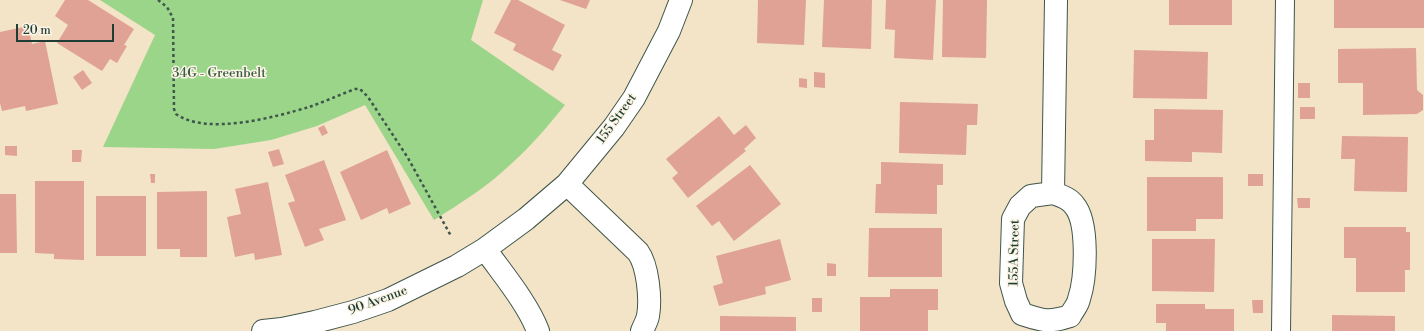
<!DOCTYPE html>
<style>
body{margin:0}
#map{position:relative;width:1424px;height:331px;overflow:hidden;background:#f3e3c7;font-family:"Libre Bodoni",serif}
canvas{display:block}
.scale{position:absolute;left:16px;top:24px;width:98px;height:18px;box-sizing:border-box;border:2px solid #1f3d34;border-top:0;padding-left:5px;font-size:12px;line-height:14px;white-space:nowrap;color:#1f3d34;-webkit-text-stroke:3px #fcf5e5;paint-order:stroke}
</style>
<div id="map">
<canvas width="1424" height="331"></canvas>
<div class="scale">20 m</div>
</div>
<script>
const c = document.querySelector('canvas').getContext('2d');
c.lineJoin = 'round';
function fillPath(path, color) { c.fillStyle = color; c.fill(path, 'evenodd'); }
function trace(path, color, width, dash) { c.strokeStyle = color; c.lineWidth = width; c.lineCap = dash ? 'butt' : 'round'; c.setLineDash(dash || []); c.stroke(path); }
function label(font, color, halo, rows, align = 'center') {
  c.font = font + ' "Libre Bodoni",serif'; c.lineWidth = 3; c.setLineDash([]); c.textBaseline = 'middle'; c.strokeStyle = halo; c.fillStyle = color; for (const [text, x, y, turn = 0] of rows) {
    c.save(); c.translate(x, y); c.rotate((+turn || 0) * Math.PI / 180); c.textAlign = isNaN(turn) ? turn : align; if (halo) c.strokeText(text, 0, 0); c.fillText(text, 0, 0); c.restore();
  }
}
fillPath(new Path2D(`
 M100 0H483L471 40 565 105C548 126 531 146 511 164 488 186 461 203 434 220L365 105 317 126 271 140 214 149 103 147 155 35Z`), '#9ad589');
fillPath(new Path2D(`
 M65 0H88L134 29 124 45 127 46 117 63 110 59 102 71 57 43 68 25 55 16Z
 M511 0H518L565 25 552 50 562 55 553 71 513 50 516 44 494 33Z
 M560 0H590L586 9Z
 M758 0H806L804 45 757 43Z
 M824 0H872L871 49 822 47Z
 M886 0H936L933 60 894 58 895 30 885 29Z
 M943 0H987L986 58 942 57Z
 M1169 0H1232V25H1169Z
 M1334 0H1424V28H1334Z
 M28 26 32 44 45 41 58 104 26 111 25 106 2 111 0 103V32Z
 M1416 48 1417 90 1423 95V110L1417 114 1363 115V83H1338V49Z
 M1134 50 1208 52 1207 99 1133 98Z
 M83 70 92 83 82 90 73 77Z
 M814 72 825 73V88L814 87Z
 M799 78 807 79V88L799 87Z
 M1298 83H1310V98H1298Z
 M900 102 978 104 977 125H967L966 155 899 153Z
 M1300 107H1315V119H1300Z
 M1154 109 1223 110 1222 153 1192 152V162L1145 161V140H1154Z
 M719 116 734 135 746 125 756 138 744 149 746 151 688 198 672 178 678 173 666 159Z
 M324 125 328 133 322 136 318 128Z
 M1342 136 1408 137 1407 192 1354 191 1355 159H1341Z
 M5 146H17V156L5 155Z
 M279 149 284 164 273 167 268 152Z
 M72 150H82L81 162H72Z
 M387 150 411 204 389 214 387 208 361 220 340 172Z
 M324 160 346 220 319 229 324 240 305 247 288 203 295 201 285 175Z
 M881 162 943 164V185H937V214L875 213 876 184H881Z
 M750 165 781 204 734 241 719 221 712 226 696 206Z
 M150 174H155V183H151Z
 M1248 174H1263V186H1248Z
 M1147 177H1223V219H1196V231H1147Z
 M35 181H84V260L54 259V254L35 253Z
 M268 182 282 255 255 260 254 253 235 257 227 217 241 214 235 189Z
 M207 191V257H180V249H157V192Z
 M0 194H16L17 253H0Z
 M96 196H146V256H96Z
 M1297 198H1310V208H1298Z
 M1344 227H1406V232H1410V270H1405V292H1356V258H1344Z
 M869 228H942V277H868Z
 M780 239 791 280 765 287 766 294 719 306 713 286 723 283 716 256Z
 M1152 239H1215L1214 292 1152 291Z
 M827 263 836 264V276H827Z
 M890 289H938V310H928V331H860V297H890Z
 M812 298H822V312H812Z
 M1252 300H1263V313H1253Z
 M1156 304H1205V309H1234V331H1166V323H1156Z
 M1332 315 1395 316V331H1332Z
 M720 316 796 317V331H720Z`), '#dfa295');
const service = new Path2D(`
 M1281 331 1285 0`);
const minor = new Path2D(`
 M567 184 638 252C648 266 651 299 648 316 647 321 644 326 642 331
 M1053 193C1061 196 1069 198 1074 205 1089 222 1086 278 1079 299 1078 305 1073 310 1070 316 1048 323 1044 321 1022 314L1016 301 1011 283 1013 219 1020 206 1031 196Z
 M1053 193 1056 0
 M485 249C502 273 528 304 538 331
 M263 331 282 329 315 322 353 312 388 300 457 266 485 249 526 219 567 184 614 127 634 98 669 31 681 0`);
trace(service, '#3f564a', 20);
trace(minor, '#3f564a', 24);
trace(new Path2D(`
 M158 0 167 7 173 18 174 109 176 114C207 136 275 117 309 107 324 102 339 95 355 89H360L368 97 408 158 451 236`), '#3f564a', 2.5, [3, 3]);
trace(service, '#fff', 18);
trace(minor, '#fff', 22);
label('13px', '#385b45', '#fcf5e5', [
 ["34G - Greenbelt",219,74]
]);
label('13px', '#1f3d34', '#fcf5e5', [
 ["155 Street",617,119,-54],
 ["155A Street",1015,253,-89],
 ["90 Avenue",378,301,-20]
]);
</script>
